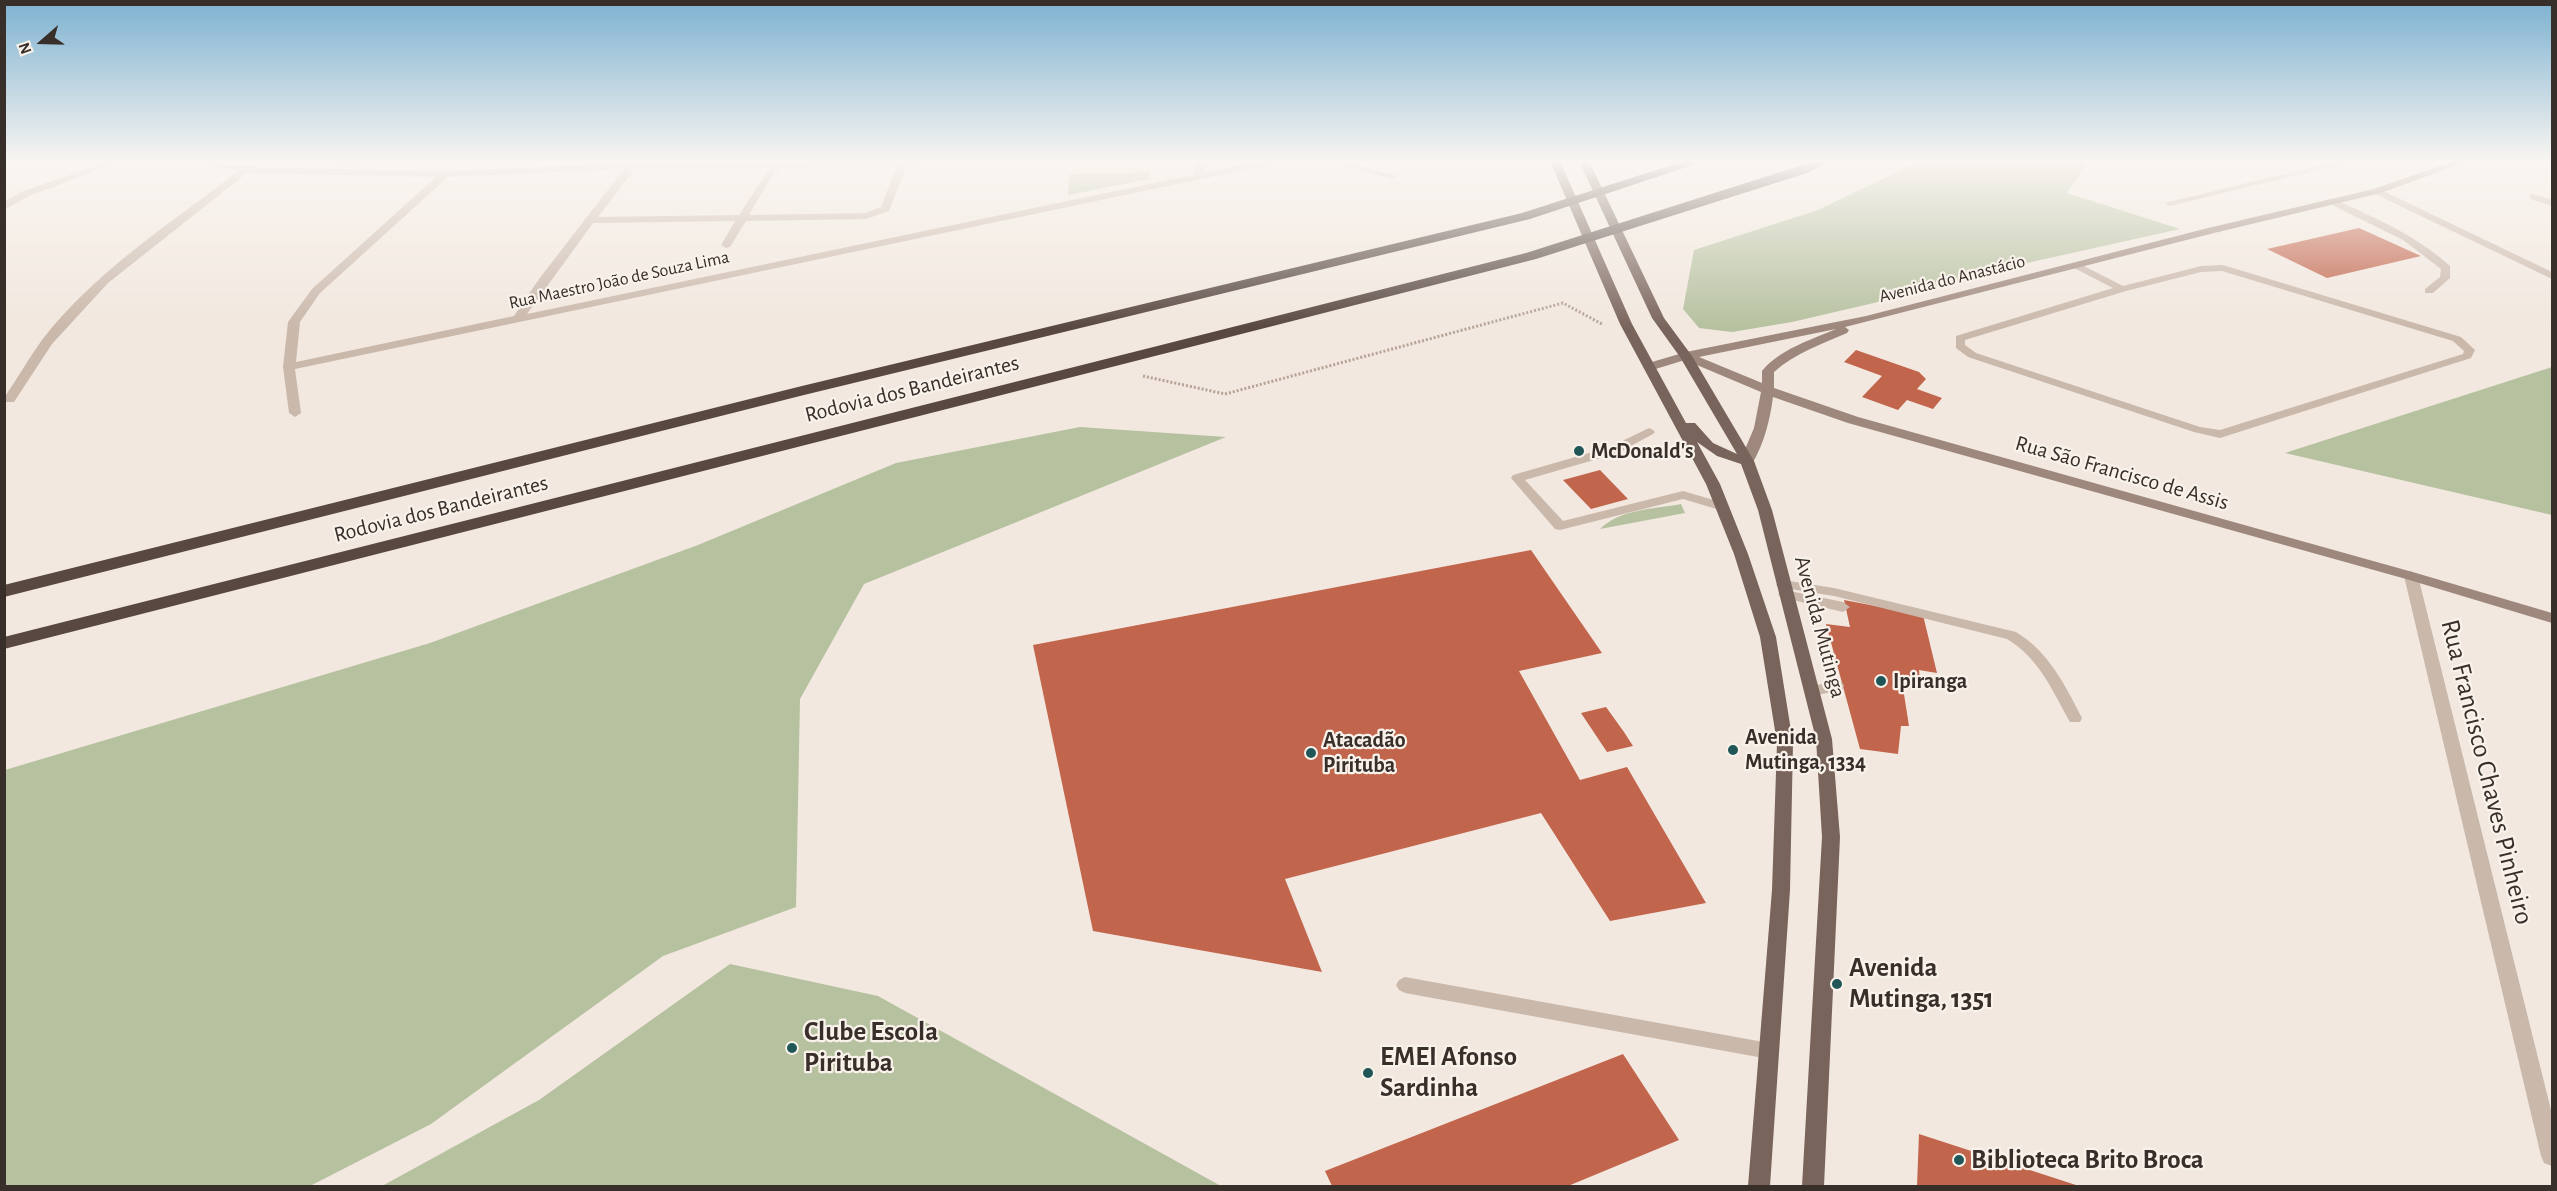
<!DOCTYPE html>
<meta charset="utf-8">
<style>
body{margin:0}
#map{position:relative;width:2557px;height:1191px;overflow:hidden;background:#f2e8df;font-family:"Alegreya Sans",sans-serif}
canvas{display:block}
.frame{position:absolute;inset:0;border:6px solid #382e2a;pointer-events:none}
.north{position:absolute;left:12px;top:12px;width:60px;height:60px;-webkit-text-stroke:4px #f9f2eb;paint-order:stroke;rotate:250deg;font-size:16px;font-weight:700;line-height:24px;text-align:center;color:#382e2a}
.north::after{content:'';display:block;margin:auto;width:21px;height:27px;background:#382e2a;clip-path:polygon(50% 0,100% 100%,50% 72%,0 100%)}
</style>
<div id="map">
<canvas width="2557" height="1191"></canvas>
<div class="frame"></div>
<div class="north">N</div>
</div>
<script>
const c = document.querySelector('canvas').getContext('2d');
c.lineJoin = 'round';
function fillPath(path, color) { c.fillStyle = color; c.fill(path, 'evenodd'); }
function trace(path, color, width, dash) { c.strokeStyle = color; c.lineWidth = width; c.lineCap = dash ? 'butt' : 'round'; c.setLineDash(dash || []); c.stroke(path); }
function label(font, color, halo, rows, align = 'center') {
  c.font = font + ' "Alegreya Sans",sans-serif'; c.lineWidth = 4.5; c.setLineDash([]); c.textBaseline = 'middle'; c.strokeStyle = halo; c.fillStyle = color; for (const [text, x, y, turn = 0] of rows) {
    c.save(); c.translate(x, y); c.rotate((+turn || 0) * Math.PI / 180); c.textAlign = isNaN(turn) ? turn : align; if (halo) c.strokeText(text, 0, 0); c.fillText(text, 0, 0); c.restore();
  }
}
fillPath(new Path2D(`
 M1920 161H2089L2067 193 2180 229 2000 269 1891 299 1792 322 1732 332 1699 328 1683 309 1694 250 1818 210Z
 M1150 172 1149 179 1068 195 1070 174Z
 M2552 367V515L2285 453Z
 M1080 427 1226 437 864 584 800 699 796 907 663 956 431 1124 310 1186H5V770L430 643 698 545 896 463Z
 M1681 504 1685 513 1600 529C1620 509 1654 509 1681 504Z
 M730 964 878 996 1221 1186H382L539 1100Z`), '#b6c19f');
fillPath(new Path2D(`
 M2359 228 2421 256 2327 278 2267 249Z
 M1856 350 1919 372 1926 379 1917 389 1942 398 1933 409 1907 400 1898 410 1862 397 1882 376 1844 362Z
 M1600 470 1628 499 1591 509 1563 480Z
 M1531 550 1602 653 1519 671 1580 780 1627 767 1706 903 1610 921 1541 813 1285 879 1322 972 1093 931 1033 645Z
 M1844 600 1923 615 1937 673 1919 670 1921 690 1903 688 1909 726H1901L1898 754 1860 749 1826 624 1850 627Z
 M1606 707 1624 732 1633 746 1607 752 1581 713Z
 M1623 1054 1679 1140 1568 1186H1332L1325 1171Z
 M1919 1134 2079 1186H1917Z`), '#c2654d');
trace(new Path2D(`
 M1143 376 1225 394 1563 303 1602 324`), '#b6a295', 3, [2, 2]);
fillPath(new Path2D(`
 M2533 194 2552 200V206L2530 199V195Z
 M2328 199H2334C2375 218 2416 235 2450 266V278L2433 293H2425V289L2440 277 2441 269 2403 240 2328 203Z
 M2076 262 2123 286 2201 266 2223 265 2461 337 2475 350 2471 358 2220 438 2194 432 1968 357 1956 348V336L2113 288 2072 267 2071 265ZM2222 271 2453 341 2464 351 2463 354 2220 430 2200 427 1976 353 1965 345V340L2126 291 2201 272Z
 M1649 428 1653 430 1655 432 1653 434 1618 453 1525 480 1563 521 1683 491 1727 504 1729 507 1727 510 1723 511 1683 499 1560 530 1555 529 1511 478 1513 475 1610 447Z
 M1783 580 1834 588 2016 632C2049 652 2065 685 2082 718L2080 722H2070C2052 690 2039 658 2007 639L1834 596 1778 587 1776 584Z
 M1785 590 1843 602 1850 607 1843 612 1780 597 1778 594Z
 M1837 681 1842 682 1844 686 1842 690 1812 696 1807 695 1805 691 1807 687Z
 M1405 977 1769 1043 1776 1045 1778 1051 1776 1057 1769 1059 1405 993 1399 990 1396 985 1399 980Z`), '#cab8ab');
fillPath(new Path2D(`
 M109 161H123L29 196 4 210V202L21 192Z
 M196 161C212 160 236 169 249 164L254 167 445 171 632 163 959 161 954 164 907 165 889 211 866 219 746 221 730 247 726 248 721 245 735 221 593 223 527 314 1192 175 1199 161H1209L1203 173 1260 161H1278L1273 164 295 369 301 413 295 417 289 413 283 367 288 322 312 289 436 177 247 173 108 283 52 344 14 402H6L4 398C17 379 29 358 42 340 94 272 170 224 237 172ZM897 165 881 207 865 213 749 215 770 179 781 167ZM770 167 739 215 598 217 635 169ZM624 169 539 279 514 316 296 362 300 322 320 293 448 177Z
 M328 161H430L425 164 332 165 329 164Z
 M1327 161H1343L1397 176 1392 179Z
 M2338 161H2355L2170 206 2165 203Z
 M2377 188 2552 272V279L2373 193 2372 191Z
 M2411 571 2418 576 2552 1114V1166L2544 1163 2541 1156 2404 576Z`), '#cab8ab');
fillPath(new Path2D(`
 M2454 161H2468L2381 193 2214 233 1845 327 1849 330 1847 333C1822 344 1795 353 1774 372V388L1858 417 2416 573 2552 613V623L2406 579 1848 423 1773 397C1770 420 1764 444 1752 464H1742L1740 461 1754 428 1761 392 1685 360 1649 371 1643 367 1645 364 1686 352 1866 316 2208 228 2374 189ZM1836 329C1811 340 1780 349 1762 371V383L1699 357Z`), '#9e877c');
fillPath(new Path2D(`
 M1550 161H1560L1632 324 1686 423H1695L1713 443 1737 454 1680 357 1652 318 1579 161H1589L1664 318 1692 356 1754 461 1772 510 1832 739 1840 837 1824 1186H1802L1822 837 1816 739 1758 510 1741 464 1717 456 1697 442 1720 484 1748 554 1776 637 1793 743 1790 890 1770 1186H1748L1772 890 1777 743 1760 637 1734 554 1706 484 1620 324Z`), '#79645b');
fillPath(new Path2D(`
 M1684 161H1701L1699 163 1530 219 804 395 4 597V585L802 386 1522 213Z
 M1815 161H1830L1807 173 1536 259 4 649V637L1526 253Z`), '#584841');
const sky = c.createLinearGradient(0, 0, 0, 328);
sky.addColorStop(0, '#7db2d1');
sky.addColorStop(0.49, '#f9f5f1');
sky.addColorStop(1, '#f9f5f100');
c.fillStyle = sky;
c.fillRect(0, 0, 2557, 328);
for (const [x, y, r, color] of [
 [1579,451,6,"#205658"],
 [1881,681,6,"#205658"],
 [1733,750,6,"#205658"],
 [1311,753,6,"#205658"],
 [1837,984,6,"#205658"],
 [792,1048,6,"#205658"],
 [1368,1073,6,"#205658"],
 [1959,1160,6,"#205658"]
]) { const dot = new Path2D(); dot.arc(x, y, r, 0, 2 * Math.PI); c.fillStyle = color; c.fill(dot); trace(dot, '#f9f2eb', 2); }
label('18px', '#382e2a', '#f9f2eb', [
 ["Avenida do Anastácio",1952,279,-14],
 ["Rua Maestro João de Souza Lima",619,280,-12]
]);
label('22px', '#382e2a', '#f9f2eb', [
 ["Rodovia dos Bandeirantes",912,389,-14],
 ["Rua São Francisco de Assis",2122,473,16],
 ["Rodovia dos Bandeirantes",441,509,-14],
 ["Avenida Mutinga",1820,627,75]
]);
label('bold 22px', '#382e2a', '#f9f2eb', [
 ["McDonald's",1591,451],
 ["Ipiranga",1893,681],
 ["Avenida",1745,737],
 ["Mutinga, 1334",1745,762],
 ["Atacadão",1323,740],
 ["Pirituba",1323,765]
], 'left');
label('27px', '#382e2a', '#f9f2eb', [
 ["Rua Francisco Chaves Pinheiro",2487,772,76]
]);
label('bold 27px', '#382e2a', '#f9f2eb', [
 ["Avenida",1849,968],
 ["Mutinga, 1351",1849,999],
 ["Clube Escola",804,1032],
 ["Pirituba",804,1063],
 ["EMEI Afonso",1380,1057],
 ["Sardinha",1380,1088],
 ["Biblioteca Brito Broca",1971,1160]
], 'left');
</script>
